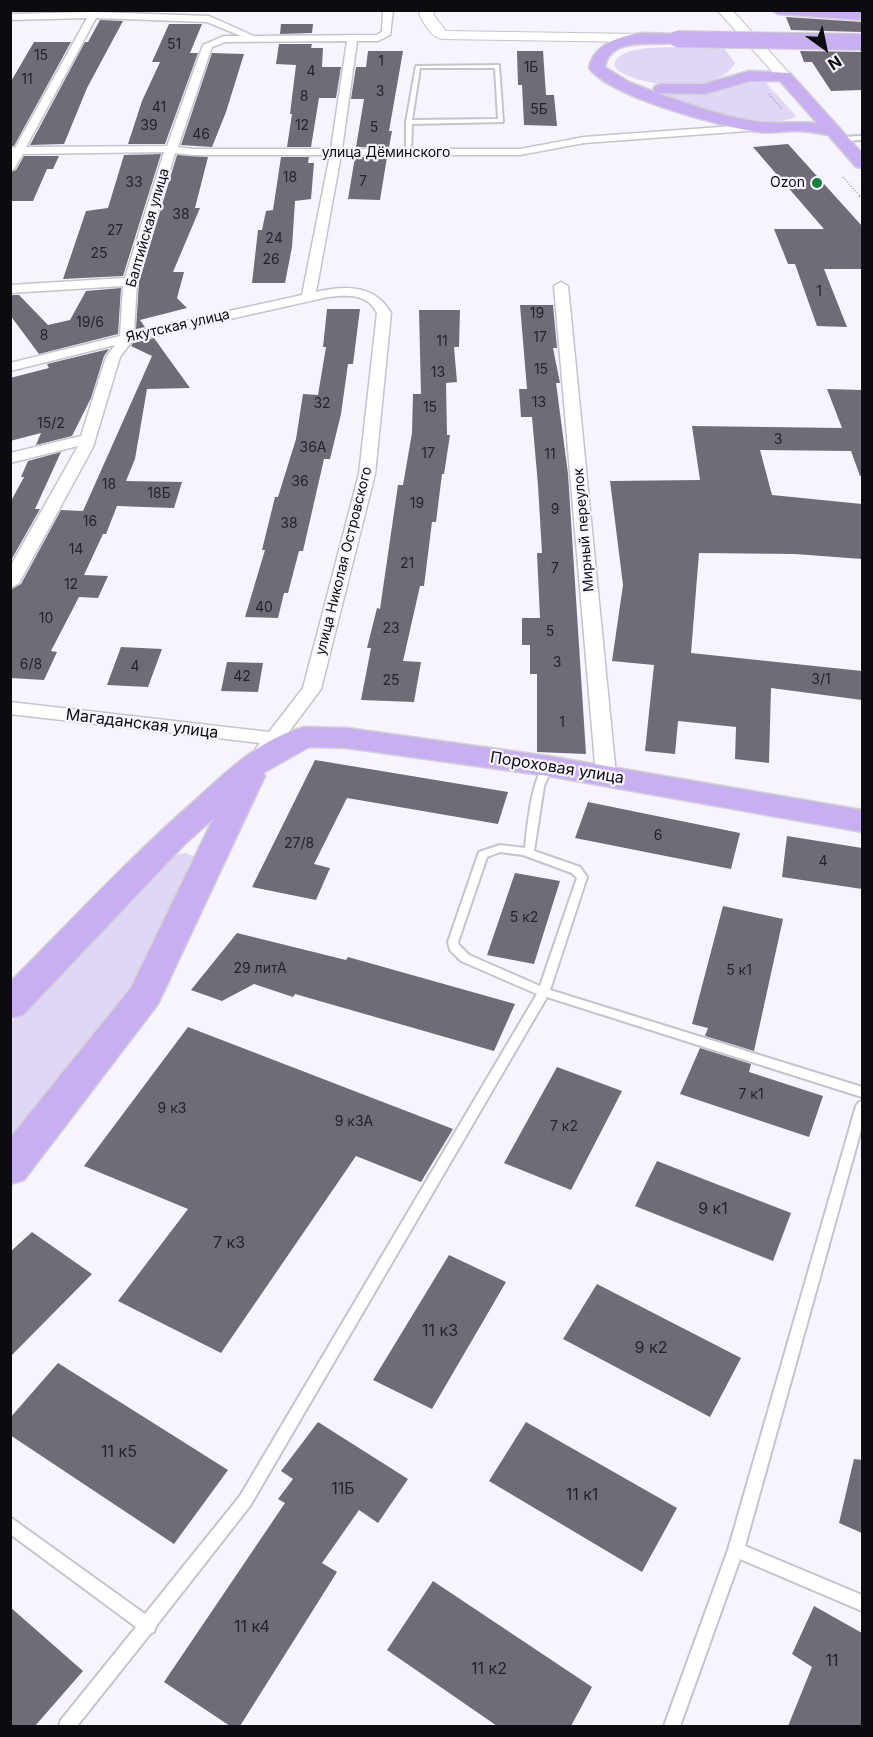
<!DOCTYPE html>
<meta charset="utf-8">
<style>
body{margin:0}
#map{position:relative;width:873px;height:1737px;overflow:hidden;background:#f7f4fe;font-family:Inter,sans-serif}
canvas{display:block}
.frame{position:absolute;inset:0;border:12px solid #0c0b0f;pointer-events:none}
.north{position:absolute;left:795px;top:18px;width:60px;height:60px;-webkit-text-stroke:4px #f7f4fe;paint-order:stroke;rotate:147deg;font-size:16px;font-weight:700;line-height:24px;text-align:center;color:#0c0b0f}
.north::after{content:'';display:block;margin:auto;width:21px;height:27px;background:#0c0b0f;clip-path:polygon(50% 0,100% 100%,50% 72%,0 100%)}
</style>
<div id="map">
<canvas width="873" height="1737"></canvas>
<div class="frame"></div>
<div class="north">N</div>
</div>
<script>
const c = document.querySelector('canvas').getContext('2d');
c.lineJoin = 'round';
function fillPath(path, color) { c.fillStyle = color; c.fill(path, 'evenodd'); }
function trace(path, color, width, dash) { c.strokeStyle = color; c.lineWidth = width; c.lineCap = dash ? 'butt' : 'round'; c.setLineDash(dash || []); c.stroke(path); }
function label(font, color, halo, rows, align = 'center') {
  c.font = font + ' Inter,sans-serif'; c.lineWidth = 4.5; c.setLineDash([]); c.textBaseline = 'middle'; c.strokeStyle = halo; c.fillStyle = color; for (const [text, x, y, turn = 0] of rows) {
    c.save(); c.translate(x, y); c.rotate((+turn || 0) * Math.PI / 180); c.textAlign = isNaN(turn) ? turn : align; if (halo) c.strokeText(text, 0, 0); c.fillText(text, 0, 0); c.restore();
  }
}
fillPath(new Path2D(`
 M674 47 724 48 735 63C720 95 637 88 615 68 611 46 659 48 674 47Z
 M761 80 765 82 796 116C769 134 680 101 649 93L710 92 726 89 744 81Z
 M186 853 195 857 197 867 129 989 11 1136V1023L124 902 171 856Z`), '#dfd7f5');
fillPath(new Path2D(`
 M786 17 862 22V32L791 30Z
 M100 20 123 21 87 88 64 144 30 145 85 42H88Z
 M169 24H202L190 53H198L165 144H128L142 101 160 62H152Z
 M281 24H313L312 33 280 34Z
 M34 42H71L14 146H10V83Z
 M279 44H312L311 48H323L322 67H341L336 98H319L311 147H287L292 114H290L296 65 276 64Z
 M368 51H403L389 131H392L389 147H356L364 99H351L356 67H366Z
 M517 51H543L546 95H554L557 126 524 125 522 85H518Z
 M800 51 862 52V90L831 91 812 62H804Z
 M212 53 244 54 226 112 212 147 181 145Z
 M788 144 862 226V269H824L847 327 817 326 795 264H788L774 229H824L753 147Z
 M161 154 123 276 63 279 86 211 108 208 124 155Z
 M177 155 208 157 195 208H200L173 272H184L177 298 187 308 140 320 145 327 136 329 139 282Z
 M24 156H59L53 169H47L33 201H10V172L16 170Z
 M281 157H309L308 163H314L311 199 295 201 292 247 285 283H252L258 230H262L266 211 273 210Z
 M355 157H387L380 200 348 199Z
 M121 288 118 334 39 354 10 315V295H19L48 325 70 320 86 291Z
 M520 305H553L557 348H553L560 383H556L568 474 586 754 537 752V674H530V645H522V618H540L537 553H542L538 485 532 417H521L519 389H527Z
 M327 309H360L353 364H348L341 414 330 459H324L303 551H299L288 593H284L278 618 245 617 265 550H262L275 497H278L296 439 303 394 318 395 326 347H323Z
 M419 310H460L459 347H454L457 382 446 383 447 435H450L444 474H442L436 522H432L424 586H420L403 661 421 662 414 702 361 700 371 648H367L377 608 380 609 398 485H403L412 433 413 394H421Z
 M154 338 190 388 147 389 135 459 126 481 182 482 174 508 117 506 106 534H103L84 575 108 576 98 598 79 597 51 651 57 652 44 680 10 678V590L21 584 61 510 83 511 152 356 131 346 133 343Z
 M109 349 104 356 91 398 72 436 36 445 41 433 10 441V378L49 368 47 364Z
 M827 389 862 390V476H860L851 451 760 450 772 495 862 504V559L795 554 699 553 691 653 862 671V700L771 688 769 763 735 759 736 727 678 721 675 754 645 751 654 665 612 661 623 585 610 481 700 480 692 426 842 428Z
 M61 452 35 509H40L10 562V503L24 477H21L28 461Z
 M121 647 162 649 148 687 107 685Z
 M227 662 263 663 258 692 221 691Z
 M315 760 508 792 498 824 347 798 314 864 330 868 316 900 252 887Z
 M588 802 740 833 731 869 575 838Z
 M787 836 862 848V889L782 877Z
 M515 873 560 881 534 964 487 955Z
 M723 906 783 919 754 1051 705 1036 708 1028 692 1024Z
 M237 933 346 960 348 957 515 1004 494 1051 295 994 293 997 254 984 222 1001 191 990Z
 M188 1027 453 1129 421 1182 356 1156 221 1353 118 1301 188 1209 84 1166Z
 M700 1048 751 1064 749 1072 823 1096 809 1137 680 1094Z
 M557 1067 622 1091 571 1190 504 1163Z
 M657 1161 791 1213 773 1261 635 1206Z
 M32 1232 92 1274 10 1357V1252Z
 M449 1255 506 1282 432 1409 373 1380Z
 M597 1284 741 1358 710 1417 563 1339Z
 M58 1363 228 1470 174 1544 10 1435V1418Z
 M318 1422 408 1479 378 1523 359 1510 322 1563 337 1572 240 1726H230L164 1682 285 1503 278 1499 293 1479 281 1471Z
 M526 1422 677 1508 642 1572 489 1481Z
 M854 1459 862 1460V1533L839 1523Z
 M433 1581 592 1687 571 1726H497L387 1650Z
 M814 1606 862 1633V1726H788L812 1667 792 1654Z
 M10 1607 83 1671 35 1726H10Z`), '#6f6c77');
const lane = new Path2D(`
 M499 65 503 122 412 124 411 153 406 154V122L416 66ZM420 68H495L498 119 412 120Z
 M862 136V140L842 141 839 139 842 137Z
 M548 763 553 766 544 786 534 851 580 867 587 877 550 990 862 1087V1097L547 997 250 1506 156 1626 154 1632 151 1633 77 1726H59L61 1720 136 1627 10 1534V1517L145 1614 240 1496 537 994 461 961 450 950 448 942 479 852 500 845 525 848C527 830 532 770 548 763ZM500 852 523 855 572 873 577 878 540 986 469 955 459 945 458 942 487 857Z
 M862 1101V1126L745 1546 862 1595V1611L740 1559 680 1726H664L728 1550 856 1106 858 1103Z`);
const street = new Path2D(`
 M383 10H393L390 35 378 41H357L342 149H520L584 137 761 124 766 127 761 130 584 143 520 155H341L316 292C344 285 375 284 391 313L375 474 321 689 264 765 257 767 250 765 247 761 260 743 10 714V702L269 732 303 688 359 474 377 313C367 293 347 295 328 297L132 341 120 357 93 447 19 583 10 588V567L78 446 10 463V453L81 436 106 357 115 345 10 371V363L120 336 123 286 10 293V285L125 278 164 152 23 154 14 169 10 170V148H15L87 18 10 20V14L93 12 209 16 254 36 376 35 382 32ZM96 18 207 22 241 36H224L203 45 167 146 26 147ZM347 41 331 149H193L178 147 212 47 225 42ZM175 153 193 155H330L302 295 134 332 137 282Z
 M561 282 568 286 616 775 613 780 606 781 599 780 596 775 554 286Z`);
const secondary = new Path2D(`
 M421 10H436L433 14 446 31 637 34 644 38 637 42 442 39C431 37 424 24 419 14Z
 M717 10H732L789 73 792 76 789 79H779Z`);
const primary = new Path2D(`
 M771 10 862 12V20L778 14Z
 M643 33 677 34 685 39C674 51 611 30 605 67L629 82 655 92 653 89 655 86 661 84H704L749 71 790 73 862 153V168L856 167 828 135C817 133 806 131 796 131 783 131 771 134 759 132 722 127 610 97 589 68 593 44 622 35 643 33ZM750 81H780L817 123C798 121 779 124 761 122 725 118 690 104 656 93L705 94Z
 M304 727 347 728 548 756 862 810V832L548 776 347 748 309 747 263 773 265 776 158 1004 24 1180 10 1184V1138L131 988 213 819 184 845 23 1015 10 1018V982C70 922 128 859 192 803 225 773 259 739 304 727Z`);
trace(lane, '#c6c2ce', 4);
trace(street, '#c6c2ce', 3);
trace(secondary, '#c6c2ce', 2);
trace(primary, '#d3d3d4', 3);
trace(new Path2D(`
 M769 94 782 109
 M843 177 861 197`), '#9e9ca4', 1.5, [1, 2]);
trace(new Path2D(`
 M859 196 862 199`), '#9e9ca4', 2, [1, 3]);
fillPath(lane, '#fff');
fillPath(street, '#fff');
fillPath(secondary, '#fff');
fillPath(primary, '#c7aff1');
const primaryBridge = new Path2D(`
 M677 39 862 42`);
trace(primaryBridge, '#d3d3d4', 18, []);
trace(primaryBridge, '#c7aff1', 16);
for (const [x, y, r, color] of [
 [817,183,6,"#158239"]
]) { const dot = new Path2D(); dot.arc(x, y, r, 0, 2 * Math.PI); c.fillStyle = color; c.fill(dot); trace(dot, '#f7f4fe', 2); }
label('14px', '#252329', null, [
 ["51",174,45],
 ["15",41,56],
 ["1",381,62],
 ["1Б",531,68],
 ["4",311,72],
 ["11",27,80],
 ["3",380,92],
 ["8",304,97],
 ["41",159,108],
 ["5Б",539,110],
 ["39",149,126],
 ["12",302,126],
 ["5",374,128],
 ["46",201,135],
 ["18",290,178],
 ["7",363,182],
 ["33",134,183],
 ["38",181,215],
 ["27",115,231],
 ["24",274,239],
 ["25",99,254],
 ["26",271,260],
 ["1",819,292],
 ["19",537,314],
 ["19/6",90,323],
 ["8",44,336],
 ["17",540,338],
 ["11",442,342],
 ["15",541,370],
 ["13",438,373],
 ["13",539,403],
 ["32",322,404],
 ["15",430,408],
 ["15/2",51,424],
 ["3",778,440],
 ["36А",313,448],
 ["17",428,454],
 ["11",550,455],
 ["36",300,482],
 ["18",109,485],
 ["18Б",159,494],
 ["19",417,504],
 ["9",555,510],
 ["16",90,522],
 ["38",289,524],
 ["14",76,550],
 ["21",407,564],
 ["7",555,569],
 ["12",71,585],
 ["40",264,608],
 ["10",46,619],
 ["23",391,629],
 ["5",550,632],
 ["3",557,663],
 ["6/8",31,665],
 ["4",135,667],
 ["42",242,677],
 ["3/1",821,680],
 ["25",391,681],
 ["1",562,723],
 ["6",658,836],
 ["27/8",299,844],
 ["4",823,862],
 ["5 к2",524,918],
 ["29 литА",260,969],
 ["5 к1",739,971],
 ["7 к1",751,1095],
 ["9 к3",172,1109],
 ["9 к3А",354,1122],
 ["7 к2",564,1127]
]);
label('14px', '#0c0b0f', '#f7f4fe', [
 ["улица Дёминского",386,153],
 ["Балтийская улица",148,228,-74],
 ["Якутская улица",178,326,-13],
 ["Мирный переулок",584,530,-95],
 ["улица Николая Островского",344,561,-76]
]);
label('14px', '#0c0b0f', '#f7f4fe', [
 ["Ozon",805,183]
], 'right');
label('16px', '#0c0b0f', '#f7f4fe', [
 ["Магаданская улица",142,724,7],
 ["Пороховая улица",557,768,9]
]);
label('16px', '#252329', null, [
 ["9 к1",713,1209],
 ["7 к3",229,1243],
 ["11 к3",440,1331],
 ["9 к2",651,1348],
 ["11 к5",119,1452],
 ["11Б",343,1489],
 ["11 к1",582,1495],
 ["11 к4",252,1627],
 ["11",832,1661],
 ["11 к2",489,1669]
]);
</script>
